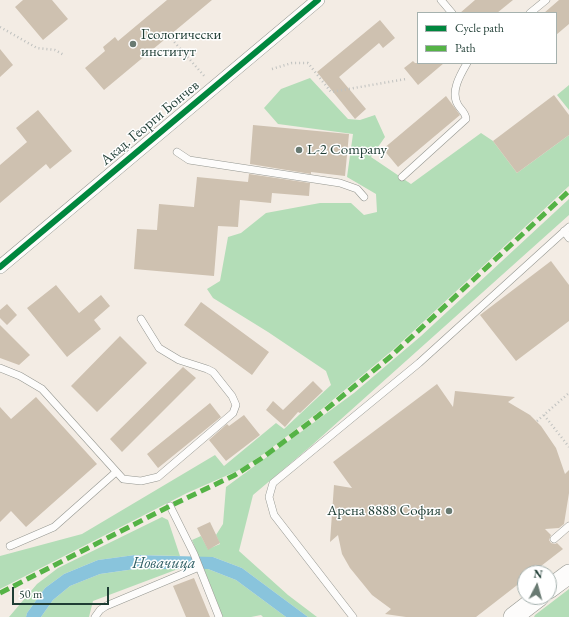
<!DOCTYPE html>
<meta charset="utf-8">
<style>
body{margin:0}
#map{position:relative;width:569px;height:617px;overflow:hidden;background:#f3ece4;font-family:"EB Garamond",serif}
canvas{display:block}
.legend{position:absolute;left:417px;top:12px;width:140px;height:52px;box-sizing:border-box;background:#fff;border:1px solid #a5b1ae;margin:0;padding:5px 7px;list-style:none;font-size:12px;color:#1f3d34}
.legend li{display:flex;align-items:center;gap:8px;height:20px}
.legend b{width:20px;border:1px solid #a5b1ae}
.north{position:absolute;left:517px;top:565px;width:40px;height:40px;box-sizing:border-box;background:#fff;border:1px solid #a5b1ae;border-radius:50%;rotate:6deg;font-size:11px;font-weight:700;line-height:16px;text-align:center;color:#1f3d34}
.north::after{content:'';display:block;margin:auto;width:14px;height:18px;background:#697a72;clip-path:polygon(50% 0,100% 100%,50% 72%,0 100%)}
.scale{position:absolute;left:12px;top:587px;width:97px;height:18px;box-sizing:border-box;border:2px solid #1f3d34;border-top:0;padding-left:5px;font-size:12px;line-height:14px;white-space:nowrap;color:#1f3d34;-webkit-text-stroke:3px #fff;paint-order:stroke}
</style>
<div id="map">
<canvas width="569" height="617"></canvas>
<ul class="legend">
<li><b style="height:5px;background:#00873e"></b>Cycle path</li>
<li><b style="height:5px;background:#55b346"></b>Path</li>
</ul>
<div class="north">N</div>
<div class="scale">50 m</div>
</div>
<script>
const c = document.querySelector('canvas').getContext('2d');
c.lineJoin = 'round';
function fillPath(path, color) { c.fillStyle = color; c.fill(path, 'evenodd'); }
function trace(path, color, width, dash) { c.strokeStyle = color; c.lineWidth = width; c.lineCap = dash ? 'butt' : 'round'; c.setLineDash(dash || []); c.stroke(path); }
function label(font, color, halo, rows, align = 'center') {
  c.font = font + ' "EB Garamond",serif'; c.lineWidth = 3; c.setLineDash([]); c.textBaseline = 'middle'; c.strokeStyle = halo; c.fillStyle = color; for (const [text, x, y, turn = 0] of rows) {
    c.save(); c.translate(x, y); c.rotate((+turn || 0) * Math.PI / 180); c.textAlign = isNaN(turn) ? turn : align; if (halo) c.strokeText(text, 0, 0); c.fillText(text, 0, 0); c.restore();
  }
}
fillPath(new Path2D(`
 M310 78 348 119 360 120 375 115 385 137 371 157 411 184 481 133 493 141 517 173 569 135V186L394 349 317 413 265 453 237 471 187 493 0 589V556L82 534 215 455 224 466 276 423 284 429 331 385 326 371 268 332 213 298 207 289 220 281 228 237 241 233 266 213 320 203H351L364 215 377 212 376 194 347 177 353 134 278 124 264 108 281 89Z
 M569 85V110L557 95Z
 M569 199V215L311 446 253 495 239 551 288 595 317 617H308L242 568 213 557H199L192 540 201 536 208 549 220 544 216 535 223 524 226 487 354 393 421 336Z
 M162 517 168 520 180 556 135 555 98 560 64 574 45 588 27 613 26 617H9L37 584 58 568Z
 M135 569H178L93 601 89 617H41L53 600 70 586 100 574Z
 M204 569H208L236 580 286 617H263L261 615 251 617H223Z
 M569 589V617H534L535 615Z`), '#b3ddb7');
fillPath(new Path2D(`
 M135 555 213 557 242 568 308 617H286L236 580 208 569H135L100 574 70 586 53 600 41 617H26L27 613 45 588 64 574 98 560Z`), '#89c4dc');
fillPath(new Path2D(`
 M23 0H52L68 19 43 40 15 7Z
 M167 0H212L104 90 85 68 105 51 103 47 115 37 118 41Z
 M475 0H513L497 13H460Z
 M559 0H569V24L556 35V13H544Z
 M380 20 395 38 383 48 379 43 339 77 366 109 355 119 317 72Z
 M0 49 13 65 0 77Z
 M413 61 415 63H444L418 85 404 68Z
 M554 95 569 115V135L517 173 493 141Z
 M446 96 460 115 398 167 383 149Z
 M38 110 72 151 50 169 46 164 0 203V165L27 142 16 128Z
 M253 125 349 134 345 176 311 172V174L250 164Z
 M249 174 310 183 309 196 272 193 271 203 240 200 238 227 218 226 214 276 134 269 137 229 157 230 159 204 194 207 197 177 248 182Z
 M551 261 569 285V321L516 361 480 315Z
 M56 285 79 313 101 295 110 306 94 320 101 329 67 357 27 308Z
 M201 302 269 352 252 375 184 325Z
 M7 304 17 315 7 325 0 318V310Z
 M0 325 30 355 19 365 0 358Z
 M120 336 147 363 97 412 71 386Z
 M183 367 196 378 122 452 110 439Z
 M313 381 323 391 300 413 298 412 285 427 266 410 273 401 283 410Z
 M437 384 453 407 455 391 515 397 508 402 530 415 541 426 556 448 565 474 569 470V493L564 524 559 528 545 529 551 535 549 540 551 543 555 544 557 543 563 549 532 573H525V579L476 617H406L385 614 391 609 372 595 350 568 342 554 338 535 330 542 334 485 352 488 333 462Z
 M36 397 97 464 26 527 11 511 0 522V407L11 419Z
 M210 403 221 417 158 468 147 454Z
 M244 415 260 435 226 461 209 440 227 424 229 426Z
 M210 522 220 543 208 550 197 528Z
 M194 578 210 617H186L173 586Z`), '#cec1b0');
const service = new Path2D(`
 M441 0 452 13
 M530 13 546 0
 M177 152 189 160 340 183 357 189 364 197
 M402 177 466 119C466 113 461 110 458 105 450 92 460 75 467 63
 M564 231 569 238
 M0 368 20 376 42 389 123 479 141 481 158 477 233 413 236 405 232 396 213 372 207 369 179 360 159 348 141 319
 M170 506 194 554 219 617
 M554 539 569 526
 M10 546 54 527 116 472
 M95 617 100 610 106 606 199 567
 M353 617 274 515 269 497 273 483 419 363 569 227`);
const minor = new Path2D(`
 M0 267 318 0`);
const secondary = new Path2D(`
 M549 589 569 574
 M513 617 539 597`);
trace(service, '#949690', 8);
trace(minor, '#949690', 14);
trace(secondary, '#949690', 20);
trace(new Path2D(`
 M0 27 37 48 55 50 64 55
 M169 36 206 78
 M272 69 292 63H308L331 92 406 79
 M544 415 569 447
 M537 421 569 393`), '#bfc1bf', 2.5, [1, 3]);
trace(service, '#fdfcfb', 7);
trace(minor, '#fdfcfb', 13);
trace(secondary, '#fdfcfb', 19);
trace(new Path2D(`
 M0 593 170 506 235 475 262 458 318 416 390 357 569 191`), '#55b346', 5, [10, 5]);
trace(new Path2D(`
 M0 267 318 0`), '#00873e', 6);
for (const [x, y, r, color] of [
 [133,44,4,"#697a72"],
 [299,150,4,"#697a72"],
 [449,511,4,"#697a72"]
]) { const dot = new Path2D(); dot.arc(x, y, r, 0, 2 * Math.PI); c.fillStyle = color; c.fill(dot); trace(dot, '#fff', 1.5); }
label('15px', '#1f3d34', '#fff', [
 ["Геологически",141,35],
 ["институт",141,52],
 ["L-2 Company",307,150],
 ["Арена 8888 София",441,511,"right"]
], 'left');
label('15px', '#1f3d34', '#fff', [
 ["Акад. Георги Бончев",150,123,-40]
]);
label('italic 16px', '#316066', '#fff', [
 ["Новачица",164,564]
]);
</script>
